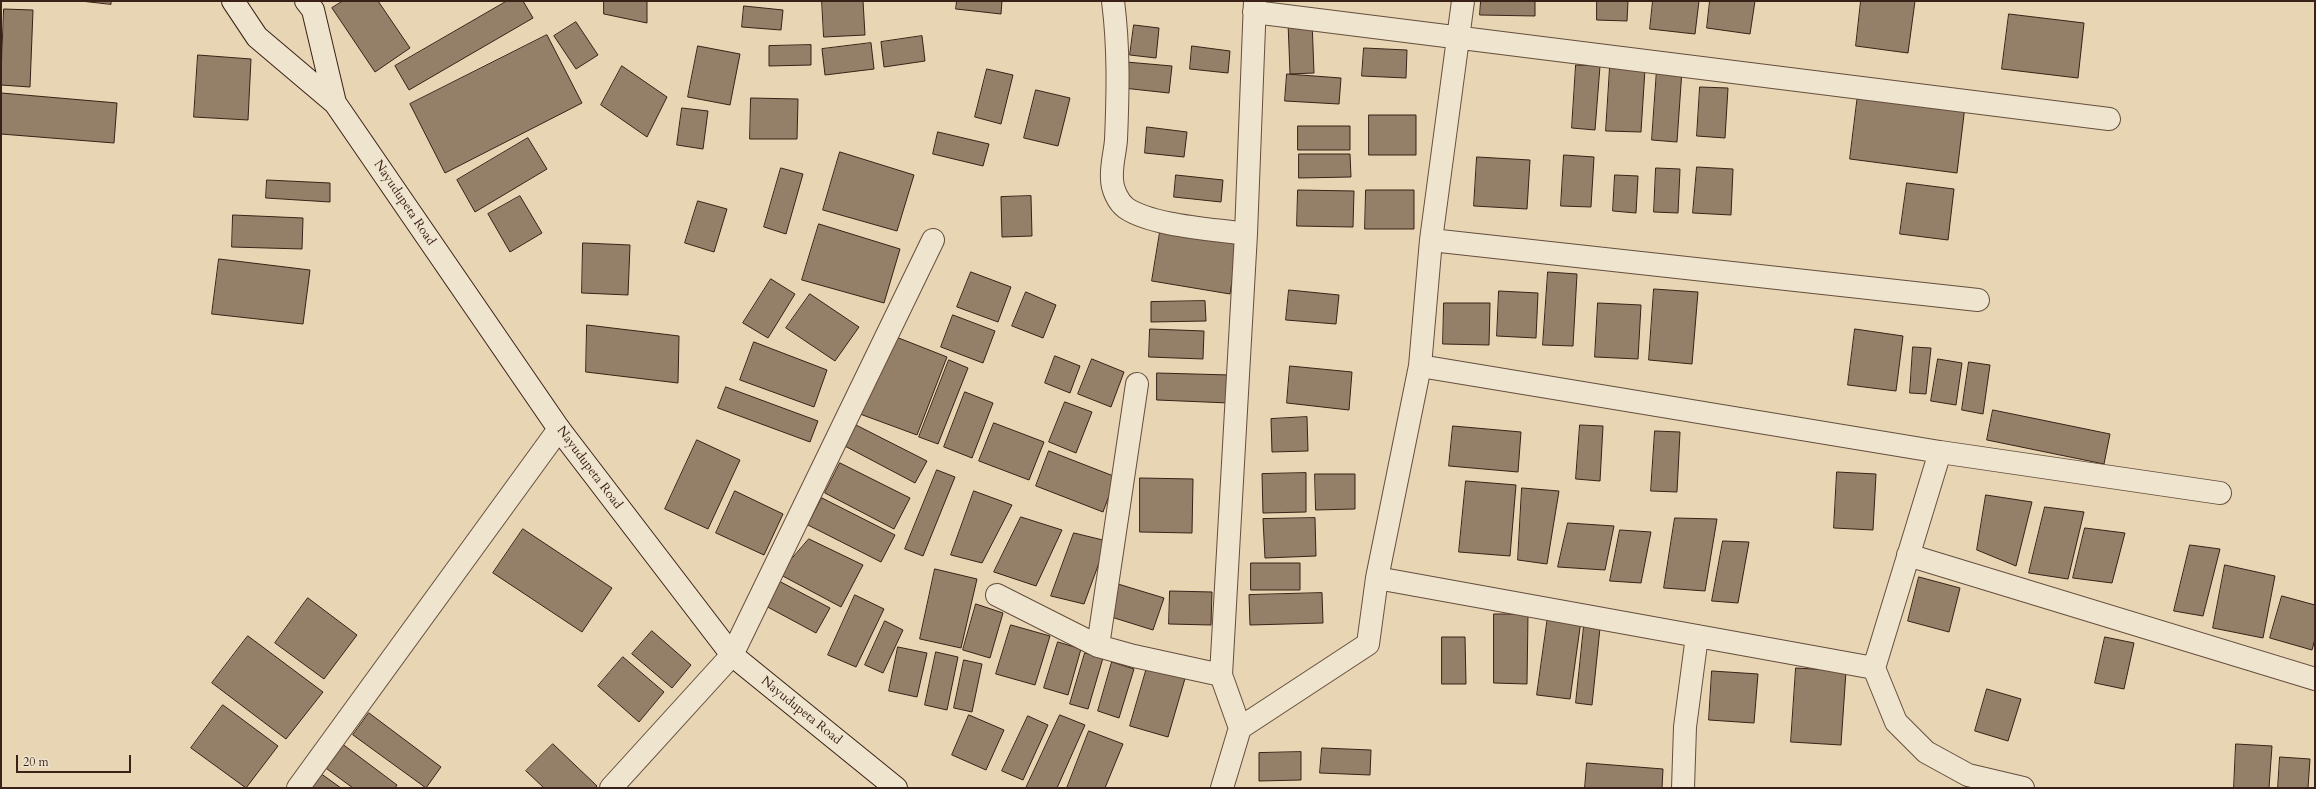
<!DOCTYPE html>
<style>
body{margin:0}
#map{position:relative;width:2316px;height:789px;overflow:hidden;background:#e7d5b3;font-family:Cardo,serif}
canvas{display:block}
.frame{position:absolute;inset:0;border:2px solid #3a2117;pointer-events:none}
.scale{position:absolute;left:16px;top:755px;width:115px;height:18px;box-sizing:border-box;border:2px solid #3a2117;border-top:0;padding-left:5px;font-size:12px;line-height:14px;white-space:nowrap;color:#3a2117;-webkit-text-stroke:3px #efe4ce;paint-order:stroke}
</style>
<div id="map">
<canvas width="2316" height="789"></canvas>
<div class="frame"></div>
<div class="scale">20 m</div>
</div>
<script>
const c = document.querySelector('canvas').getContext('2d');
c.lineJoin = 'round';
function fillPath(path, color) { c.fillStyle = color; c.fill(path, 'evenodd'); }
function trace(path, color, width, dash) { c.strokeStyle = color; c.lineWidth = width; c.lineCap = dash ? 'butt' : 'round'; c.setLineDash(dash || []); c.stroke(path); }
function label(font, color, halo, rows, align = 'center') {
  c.font = font + ' Cardo,serif'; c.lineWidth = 3; c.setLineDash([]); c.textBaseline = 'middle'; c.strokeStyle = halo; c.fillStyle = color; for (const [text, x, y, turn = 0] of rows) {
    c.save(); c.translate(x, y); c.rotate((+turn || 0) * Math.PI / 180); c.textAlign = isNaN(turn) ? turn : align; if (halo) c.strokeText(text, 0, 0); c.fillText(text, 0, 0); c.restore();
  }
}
const building = new Path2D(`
 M81 1H111V4Z
 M343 1H378L410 48 375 72 332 8Z
 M507 1H523L533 18 409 90 395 66Z
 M604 1H647V23L604 14Z
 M822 1H863L865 35 824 37Z
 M957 1H1002L1001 14 956 9Z
 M1481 1H1535V16L1480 15Z
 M1597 1H1628L1627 21 1597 20Z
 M1653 1H1699L1695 34 1650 29Z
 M1710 1H1755L1750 34 1707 28Z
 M1861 1H1915L1908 53 1856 46Z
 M744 6 783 10 781 30 742 27Z
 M4 9 33 10 30 87 1 85Z
 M2009 14 2084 23 2078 78 2002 69Z
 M1312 21 1314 73 1290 74 1288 22Z
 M576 22 598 55 576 69 554 36Z
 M1134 25 1159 28 1156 58 1130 55Z
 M547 35 582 103 445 173 410 104Z
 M922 36 925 61 884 67 881 42Z
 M871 43 874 69 825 75 822 49Z
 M811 45V65L769 66V46Z
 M698 46 740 54 730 105 688 97Z
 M1192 46 1230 51 1228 73 1190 69Z
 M1364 48 1407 50 1406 78 1362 76Z
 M198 55 251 59 248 120 194 117Z
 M1126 62 1172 66 1169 93 1123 88Z
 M1576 65 1600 66 1595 130 1572 128Z
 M622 66 667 97 647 137 601 105Z
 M1610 67 1645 69 1641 132 1606 131Z
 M987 69 1013 75 1001 124 975 117Z
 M1657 69 1682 70 1677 142 1652 140Z
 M1287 74 1341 78 1339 104 1285 101Z
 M1700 87 1728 88 1725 138 1697 136Z
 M1036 90 1070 98 1058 146 1024 138Z
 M1 93 117 103 114 143 1 134Z
 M1858 94 1965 106 1957 173 1850 159Z
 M751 98 798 99 797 139H750Z
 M682 108 708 111 703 149 677 145Z
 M1369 115H1416V155H1369Z
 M1298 126H1350V150H1298Z
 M1147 127 1187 132 1184 157 1145 153Z
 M938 132 989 144 983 166 933 154Z
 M528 138 547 169 475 212 457 180Z
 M840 152 914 175 897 231 823 210Z
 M1299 154H1350L1351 177 1299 178Z
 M1564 155 1594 157 1591 207 1561 206Z
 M1477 157 1530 160 1527 209 1474 206Z
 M1697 167 1733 169 1731 215 1693 213Z
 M781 168 803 174 786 234 764 227Z
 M1656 168 1680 169 1678 213 1654 212Z
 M1176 175 1223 180 1221 202 1174 197Z
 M1615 175 1638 176 1636 213 1613 211Z
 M267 180 330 183V202L266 198Z
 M1907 183 1954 189 1948 240 1900 234Z
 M1298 190 1354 191 1353 227 1297 226Z
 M1366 190H1414V229H1365Z
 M520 196 542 233 510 252 488 214Z
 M1031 196 1032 236 1002 237 1001 197Z
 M698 201 727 209 714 252 685 243Z
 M233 215 303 218 302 249 232 247Z
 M819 224 900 249 884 303 802 280Z
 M1161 226 1239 238 1230 294 1152 281Z
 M583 243 630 245 628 295 582 293Z
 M219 259 310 270 303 324 212 314Z
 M971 272 1011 287 998 322 957 307Z
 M1548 272 1577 274 1573 346 1543 345Z
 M771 279 795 294 768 338 743 323Z
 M1654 289 1698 292 1692 364 1649 360Z
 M1289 290 1339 295 1336 324 1286 320Z
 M1499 291 1538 293 1536 338 1497 336Z
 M1026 292 1056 305 1043 338 1012 326Z
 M810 294 859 327 835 361 786 328Z
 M1205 301 1206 321 1151 322V302Z
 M1444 303H1490L1489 345 1443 344Z
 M1598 303 1641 305 1638 359 1595 357Z
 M953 315 995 331 983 363 941 347Z
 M587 325 679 336 678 383 586 372Z
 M1150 329 1204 331 1203 359 1149 357Z
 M1855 329 1903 336 1896 391 1848 385Z
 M891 335 947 357 917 435 860 414Z
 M754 342 827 370 814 407 740 380Z
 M1913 347 1931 348 1926 394 1910 393Z
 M1055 356 1080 366 1070 393 1045 383Z
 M1092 359 1124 372 1111 407 1078 394Z
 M1938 359 1962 363 1956 405 1931 401Z
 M949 360 968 368 938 444 919 437Z
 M1969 362 1990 365 1983 414 1962 410Z
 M1290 366 1352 372 1349 410 1287 403Z
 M1157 373 1230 375 1229 403 1157 400Z
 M726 387 818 421 810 442 718 408Z
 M965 392 993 403 972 458 944 447Z
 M1065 402 1092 412 1076 453 1049 442Z
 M1993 410 2110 434 2104 464 1987 440Z
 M1307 417 1308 451 1272 452 1271 419Z
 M994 423 1044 442 1029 480 979 461Z
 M854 424 927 461 915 483 843 445Z
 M1580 425 1603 426 1600 481 1576 479Z
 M1453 426 1521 432 1518 472 1449 466Z
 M1655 431 1680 432 1677 492 1651 491Z
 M697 440 740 460 708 529 665 509Z
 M1049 451 1116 477 1103 512 1036 486Z
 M840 463 910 498 894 529 825 493Z
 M937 470 955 477 923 556 905 549Z
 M1837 472 1876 474 1873 530 1834 528Z
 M1306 473V512L1263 513 1262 474Z
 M1315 474H1355V509L1316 510Z
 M1140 478 1193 479 1192 533 1140 532Z
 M1466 481 1516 485 1510 556 1459 552Z
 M1522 488 1559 491 1547 564 1518 560Z
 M735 491 783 514 764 555 716 533Z
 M974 491 1012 505 982 563 951 555Z
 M1986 495 2032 502 2016 566 1977 550Z
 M822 498 895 535 881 562 808 525Z
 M2045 507 2084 512 2068 579 2029 573Z
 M1021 517 1062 530 1036 586 994 572Z
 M1315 518 1316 556 1265 558 1263 519Z
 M1675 518 1717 519 1705 591 1664 588Z
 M1568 523 1614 526 1605 570 1558 567Z
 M2085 528 2125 533 2112 583 2073 578Z
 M523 529 612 588 582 632 493 573Z
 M1620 530 1651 532 1641 583 1610 581Z
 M1074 533 1107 541 1084 604 1051 596Z
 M809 539 863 565 841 607 779 574Z
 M1723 541 1749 542 1738 603 1712 601Z
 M2190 545 2220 549 2203 616 2174 611Z
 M1251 563H1300V590H1251Z
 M2225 565 2275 576 2263 638 2213 628Z
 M935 569 977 579 961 648 920 639Z
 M1919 577 1960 588 1949 632 1908 621Z
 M777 580 830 608 816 633 764 605Z
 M1118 584 1164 598 1153 630 1108 616Z
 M1170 591 1212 592 1211 625 1169 624Z
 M1322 593 1323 623 1250 625 1249 595Z
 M855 595 884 609 856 667 828 655Z
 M2282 596 2315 605V639L2312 650 2270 638Z
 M308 598 357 635 324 679 275 643Z
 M976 604 1003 613 990 658 963 650Z
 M1494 614H1528L1527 684 1494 683Z
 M1548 616 1581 621 1570 699 1537 695Z
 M885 621 903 630 883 673 865 665Z
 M1011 625 1050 636 1035 685 996 674Z
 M1584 626 1600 628 1592 705 1576 703Z
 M652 631 691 665 672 688 632 654Z
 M248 636 323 692 286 739 212 683Z
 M1442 637H1465L1466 684H1442Z
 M2105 637 2134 643 2124 689 2095 683Z
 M1058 642 1081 649 1068 695 1044 688Z
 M898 647 927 653 917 697 889 691Z
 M936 652 958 657 947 710 925 705Z
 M1085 653 1103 658 1088 709 1070 704Z
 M623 657 664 692 639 722 598 686Z
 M964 660 982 664 972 712 954 708Z
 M1112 662 1134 669 1119 718 1098 711Z
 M1148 664 1186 675 1168 737 1130 726Z
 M1796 668 1846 671 1841 745 1791 742Z
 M1712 671 1758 674 1754 723 1709 720Z
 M1987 689 2021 699 2008 741 1975 731Z
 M223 705 278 746 246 788 191 748Z
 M369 713 441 767 426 788 353 735Z
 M969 715 1004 730 986 770 952 755Z
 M1060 715 1085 725 1057 788H1026Z
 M1028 716 1048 725 1023 780 1002 771Z
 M1089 731 1123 744 1105 788H1067Z
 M341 743 397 785 395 788H353L323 766Z
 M553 744 597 786 595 788H544L526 771Z
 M2236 744 2272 746 2269 788H2234Z
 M1322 748 1371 750 1370 775 1320 773Z
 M1301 752V780L1259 781V753Z
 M2280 757 2310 759 2308 788H2278Z
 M1587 763 1663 769 1662 788H1585Z
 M320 773 341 788H308Z`);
fillPath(building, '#947f68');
trace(building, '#3a2117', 1);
const street = new Path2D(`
 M1113 1C1119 48 1118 92 1116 140 1115 153 1111 165 1112 179 1112 189 1118 202 1126 208 1152 226 1214 229 1246 234
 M1254 12 2109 119
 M1431 240 1978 300
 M1420 366 1940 452 1874 668 1896 722 1926 752 1968 775 2023 788
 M1940 452 2220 493
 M1908 555 2315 679
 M1377 578 1874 668
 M997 595 1098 646 1134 656 1221 675
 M1098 646 1137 384
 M1240 728 1221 675 1246 234 1255 1
 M298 788 559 429
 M611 788 732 655 933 240
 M1222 788 1240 728 1368 644 1377 578 1420 366 1431 240 1463 1
 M1683 788 1685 727 1697 636`);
const secondary = new Path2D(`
 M233 1 257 37 335 103 559 429 732 655 896 788
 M306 1 313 10 335 103`);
trace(street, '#654e3e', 24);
trace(secondary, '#3a2117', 24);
trace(street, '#efe4ce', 22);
trace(secondary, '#efe4ce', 22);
label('13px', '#3a2117', '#efe4ce', [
 ["Nayudupeta Road",404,203,56],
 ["Nayudupeta Road",589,468,53],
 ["Nayudupeta Road",801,711,39]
]);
</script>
